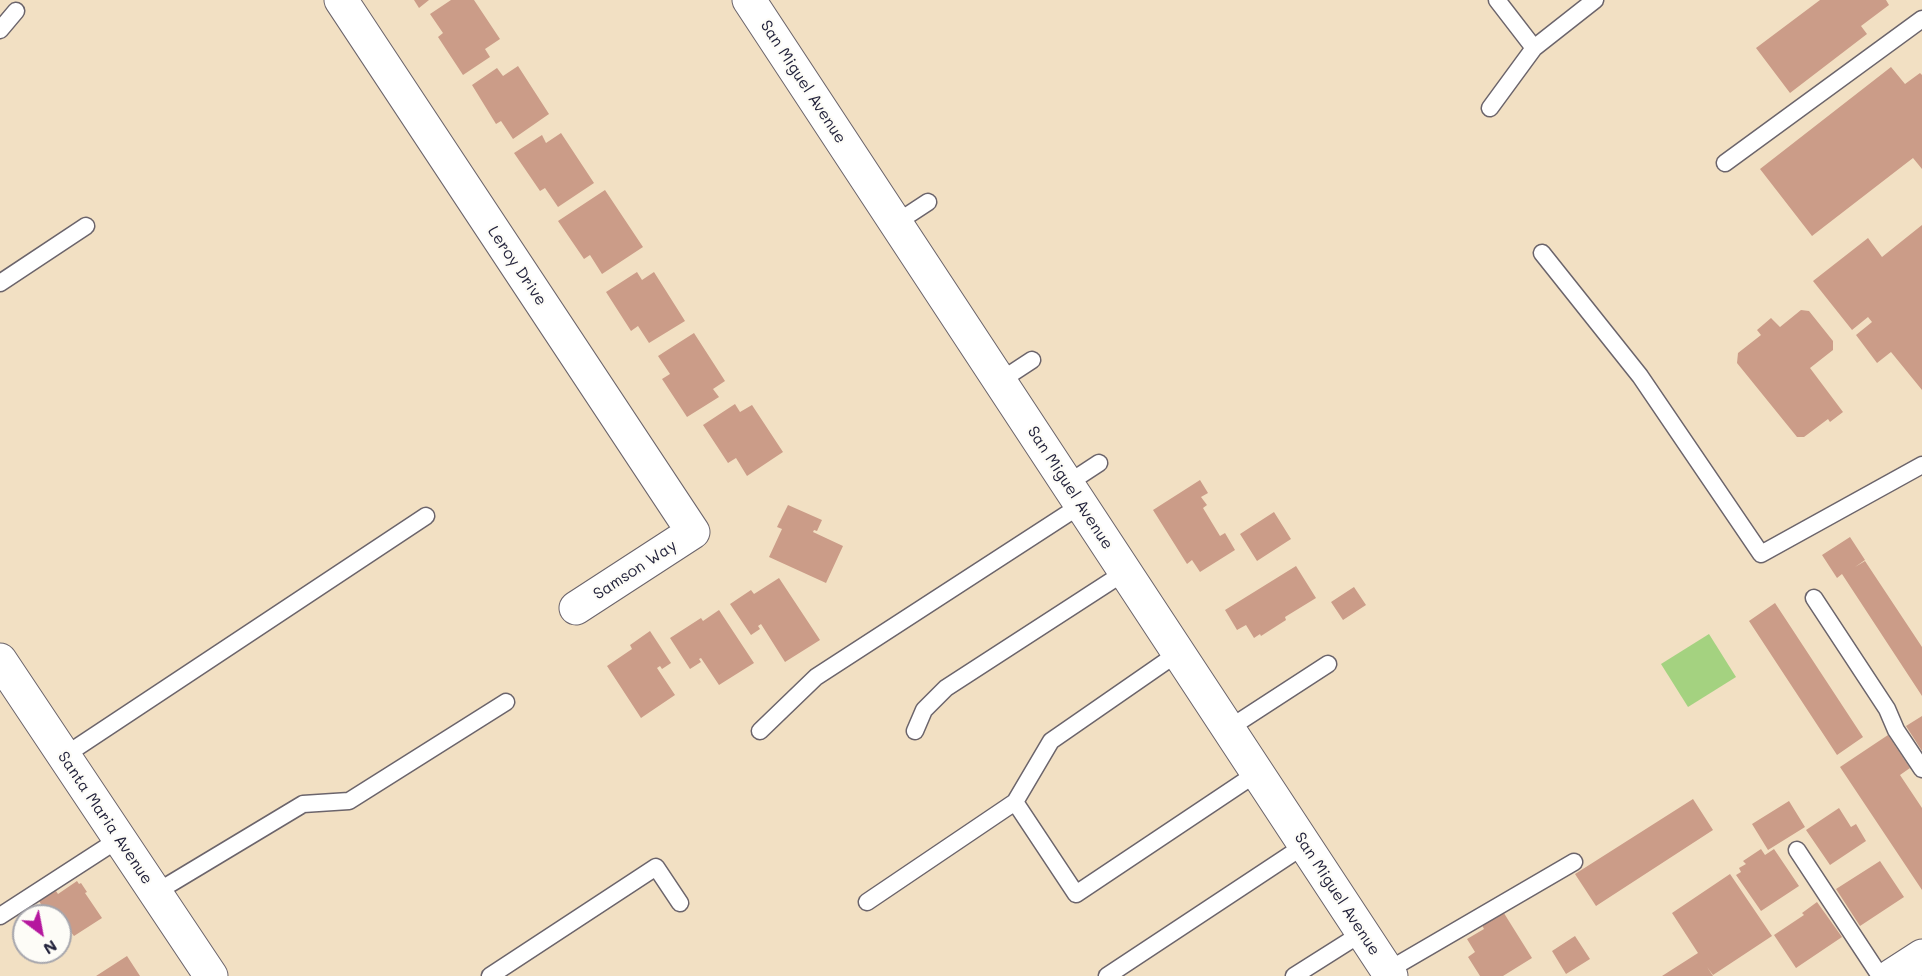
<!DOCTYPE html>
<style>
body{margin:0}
#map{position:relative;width:1922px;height:976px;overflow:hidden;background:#f2e0c3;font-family:Mali,sans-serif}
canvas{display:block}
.north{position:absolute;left:12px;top:904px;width:60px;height:60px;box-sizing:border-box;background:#fdfcf7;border:2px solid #a5a5ac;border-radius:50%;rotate:148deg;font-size:16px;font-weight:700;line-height:24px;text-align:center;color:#22223b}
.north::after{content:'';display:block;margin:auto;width:21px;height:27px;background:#b5179e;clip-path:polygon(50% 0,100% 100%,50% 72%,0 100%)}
</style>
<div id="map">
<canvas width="1922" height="976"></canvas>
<div class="north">N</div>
</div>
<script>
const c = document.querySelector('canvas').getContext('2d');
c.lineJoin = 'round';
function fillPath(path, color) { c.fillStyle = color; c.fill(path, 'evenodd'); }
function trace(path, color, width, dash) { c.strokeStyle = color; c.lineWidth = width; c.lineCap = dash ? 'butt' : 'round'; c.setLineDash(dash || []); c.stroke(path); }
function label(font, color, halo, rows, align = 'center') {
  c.font = font + ' Mali,sans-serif'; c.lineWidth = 4.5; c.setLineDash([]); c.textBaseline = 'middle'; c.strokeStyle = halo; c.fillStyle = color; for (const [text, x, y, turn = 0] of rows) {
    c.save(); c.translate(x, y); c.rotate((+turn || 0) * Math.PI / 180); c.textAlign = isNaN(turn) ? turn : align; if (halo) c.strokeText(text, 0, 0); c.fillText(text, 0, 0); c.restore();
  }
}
fillPath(new Path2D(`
 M1709 634 1736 677 1688 707 1661 664Z`), '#a4d280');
fillPath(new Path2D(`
 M414 0H429L419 8Z
 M451 0H474L500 39 485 49 490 57 463 75 438 37 443 33 430 14Z
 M1820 0H1886L1889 5 1861 26 1867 34 1790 93 1756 48Z
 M518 66 549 114 513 139 501 121 496 124 472 85 497 68 503 76Z
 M1891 67 1905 84 1920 73 1922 75V169L1913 158 1812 236 1760 169Z
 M561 133 594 183 558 207 545 188 540 191 514 153 542 135 546 143Z
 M605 190 643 247 602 274 590 255 584 259 558 221Z
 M1922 225V390L1891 352 1877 363 1856 335 1872 322 1868 317 1852 330 1813 281 1868 238 1882 257Z
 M637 272 642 280 654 272 685 321 649 343 638 326 631 331 606 292Z
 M1801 310 1809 311 1833 341V350L1810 368 1843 412 1830 422 1828 419 1804 437H1797L1737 363 1738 353 1761 335 1757 330 1771 318 1780 327Z
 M694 333 725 381 713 389 719 397 687 417 662 379 670 374 658 356Z
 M735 404 740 412 752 405 783 452 747 476 736 458 728 463 703 425Z
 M1200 480 1208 493 1201 497 1207 505 1203 508 1220 536 1225 533 1235 550 1200 572 1192 560 1187 564 1153 510Z
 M788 505 822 520 817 531 814 530 813 532 843 546 826 583 769 557 782 529 777 527Z
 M1274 512 1291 539 1257 561 1240 534Z
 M1850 537 1865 560 1855 567 1865 561 1922 647V696L1842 574 1837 578 1822 555Z
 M1296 566 1316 598 1285 617 1286 620 1261 636 1260 634 1254 638 1246 625 1237 630 1225 610Z
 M779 578 820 640 785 662 761 624 758 626 760 629 751 635 730 604 751 590 754 594Z
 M1354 587 1366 605 1343 620 1331 602Z
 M1775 603 1863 737 1837 755 1749 621Z
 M719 610 754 663 719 685 701 658 699 659 701 662 690 669 670 638 701 618 703 621Z
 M650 631 671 663 662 669 660 666 657 668 675 695 641 718 607 666 632 649 630 645Z
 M1922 716V751L1906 726Z
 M1888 735 1910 768 1900 775 1922 808V890L1840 767Z
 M1693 799 1713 830 1596 906 1575 874Z
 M1789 801 1805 827 1768 850 1752 824Z
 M1839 808 1851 827 1856 824 1866 841 1830 865 1806 830Z
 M1761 849 1765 855 1774 849 1799 886 1761 911 1736 875 1741 872 1739 868 1746 864 1743 861Z
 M1880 861 1904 897 1860 926 1836 889Z
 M1730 874 1772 936 1713 975 1707 967 1713 976H1662L1698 953 1672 913Z
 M77 881 79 884 81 883 87 892 85 893 102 918 74 936 70 931 60 938V916H26L42 906 39 901 56 891 58 894Z
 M1817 902 1842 937 1796 968 1774 935 1804 915 1802 913Z
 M1502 910 1532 958 1503 976H1480L1468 957 1475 952 1467 939 1484 929 1481 923Z
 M1575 936 1590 959 1566 974 1552 951Z
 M127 956 140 976H96Z`), '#cb9c88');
const service = new Path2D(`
 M1497 0 1534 48
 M0 30 16 11
 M1490 108 1534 48 1595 0
 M1725 163 1922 19
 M896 223 928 202
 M1542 253 1640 376 1761 554 1922 465
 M0 283 86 226
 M1000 381 1032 360
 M1067 484 1099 463
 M1814 598 1887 709 1896 730 1922 769
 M1228 729 1328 664
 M760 731 816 677 1081 505
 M915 731 924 710 946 688 1125 572
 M64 756 426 516
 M1015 802 1076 894 1257 773
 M1797 850 1880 976
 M155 893 303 804 349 801 506 702
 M867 902 1015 802 1051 741 1178 653
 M0 916 119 839
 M1387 971 1574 862
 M490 976 656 867 680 903
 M1107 976 1305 845
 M1294 976 1362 933`);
const minor = new Path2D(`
 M341 0 693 532 576 608
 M749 0 1391 976
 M0 660 211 976`);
const tertiary = new Path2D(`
 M1891 976 1922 956`);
trace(service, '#6b646b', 19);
trace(minor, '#6b646b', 35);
trace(tertiary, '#6b646b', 35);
trace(service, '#fff', 16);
trace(minor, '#fff', 33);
trace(tertiary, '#fff', 33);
label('16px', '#22223b', '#fdfcf7', [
 ["San Miguel Avenue",803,82,57],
 ["Leroy Drive",517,266,56],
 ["San Miguel Avenue",1070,488,57],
 ["Samson Way",635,570,-33],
 ["Santa Maria Avenue",105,818,56],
 ["San Miguel Avenue",1337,894,57]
]);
</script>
